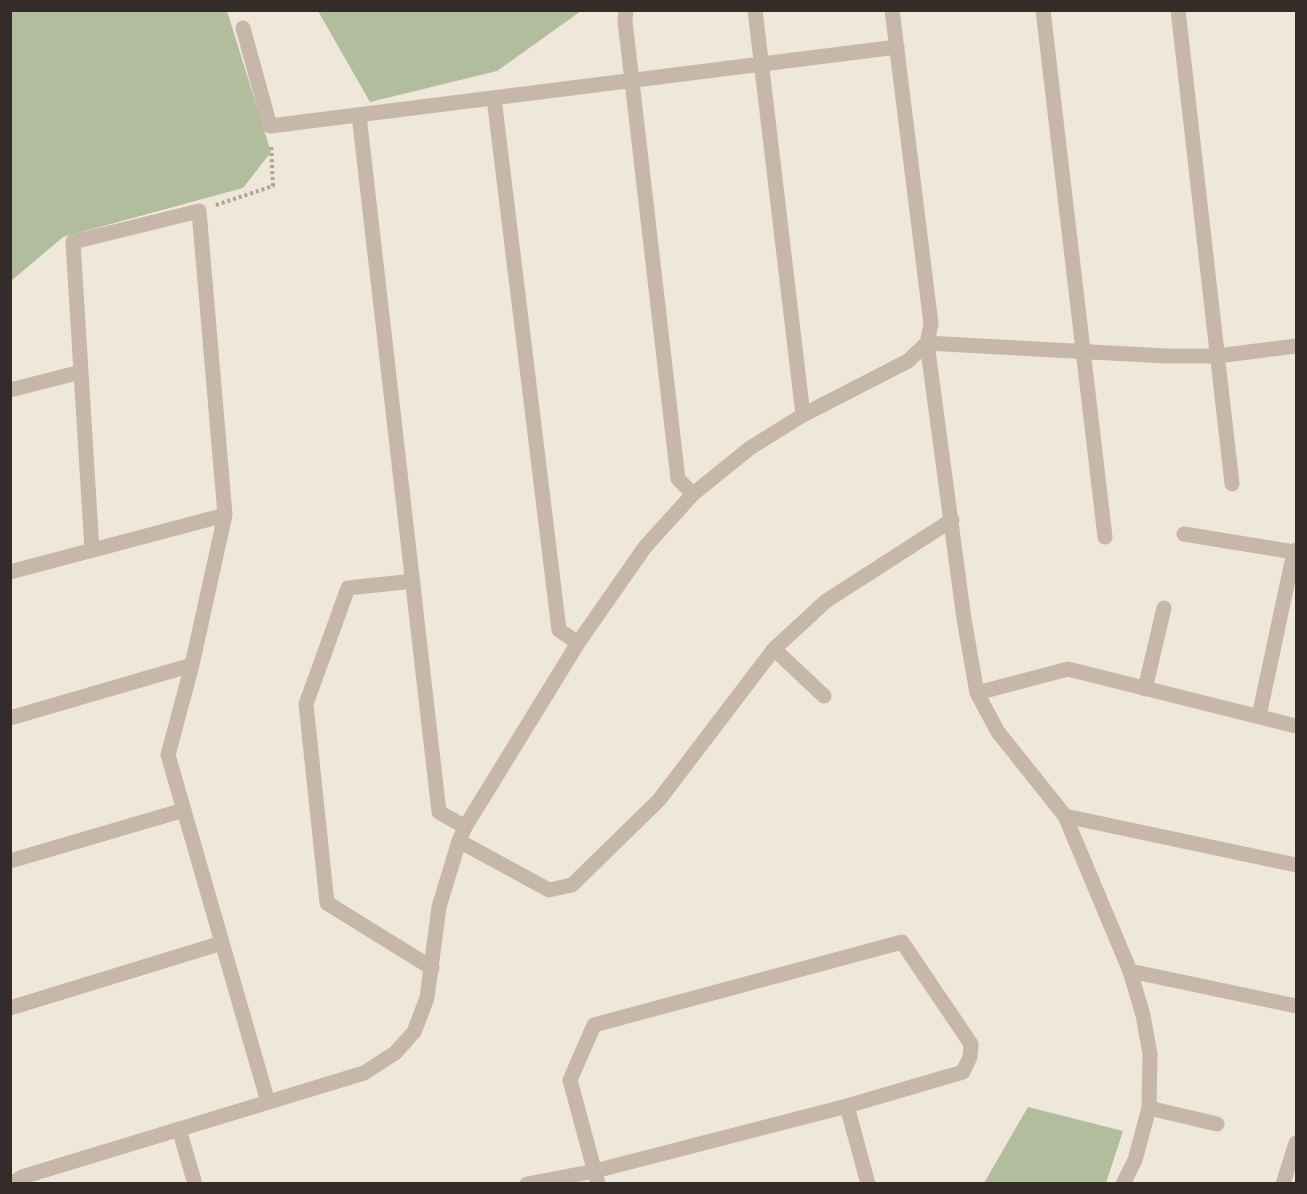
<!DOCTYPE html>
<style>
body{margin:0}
#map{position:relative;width:1307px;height:1194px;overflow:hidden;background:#f0e7db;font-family:Cabin,sans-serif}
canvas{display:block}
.frame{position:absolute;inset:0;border:12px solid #342c28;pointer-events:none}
</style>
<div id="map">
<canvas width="1307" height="1194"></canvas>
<div class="frame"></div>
</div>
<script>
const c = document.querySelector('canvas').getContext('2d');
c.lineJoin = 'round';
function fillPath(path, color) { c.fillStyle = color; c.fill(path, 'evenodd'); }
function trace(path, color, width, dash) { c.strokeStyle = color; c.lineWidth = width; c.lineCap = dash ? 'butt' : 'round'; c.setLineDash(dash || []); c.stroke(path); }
fillPath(new Path2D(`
 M11 11H227L271 152 243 188 63 237 11 281Z
 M318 11H581L497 71 370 102Z
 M1028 1107 1123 1131 1106 1183H984Z`), '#b1bd9d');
trace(new Path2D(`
 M216 205 273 186 271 145`), '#b2a293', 4, [3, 3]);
trace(new Path2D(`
 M626 10 625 21 678 479 693 494
 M755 10 803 415
 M1043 10 1105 537
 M1178 10 1232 484
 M243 28 270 126 897 47
 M494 98 559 630 578 643
 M359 115 439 812 465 827
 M81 372 92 550
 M10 390 81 372 73 242 199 211 225 515 192 665 168 755 268 1102
 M1184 534 1294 552 1296 550
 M10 572 225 515
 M413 581 348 588 306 704 327 903 432 968
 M774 649 824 696
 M1145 689 1164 608
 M977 693 1068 669 1296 726
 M1259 716 1294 552
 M10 718 192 665
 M1065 816 1296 865
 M459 841 549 890 572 885 659 800 774 649 826 601 952 520
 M10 861 184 810
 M1130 971 1296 1006
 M10 1008 222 943
 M1217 1124 1149 1108 1150 1054 1143 1015 1130 971 1065 816 998 732 977 693 964 619 927 343 1165 356H1217L1296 346
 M179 1129 195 1184
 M527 1184 595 1171 847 1106
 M598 1184 570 1080 594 1025 902 942 971 1044 970 1057 963 1072 847 1106 868 1184
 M1123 1184 1135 1160 1149 1108
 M1283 1184 1296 1143`), '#c7b7a8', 15);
trace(new Path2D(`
 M11 1184 22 1177 364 1073 395 1053 414 1032 427 998 439 907 459 841 465 827 578 643 645 547 693 494 750 448 803 415 908 361 927 343 931 324 892 10`), '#c7b7a8', 15);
</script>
